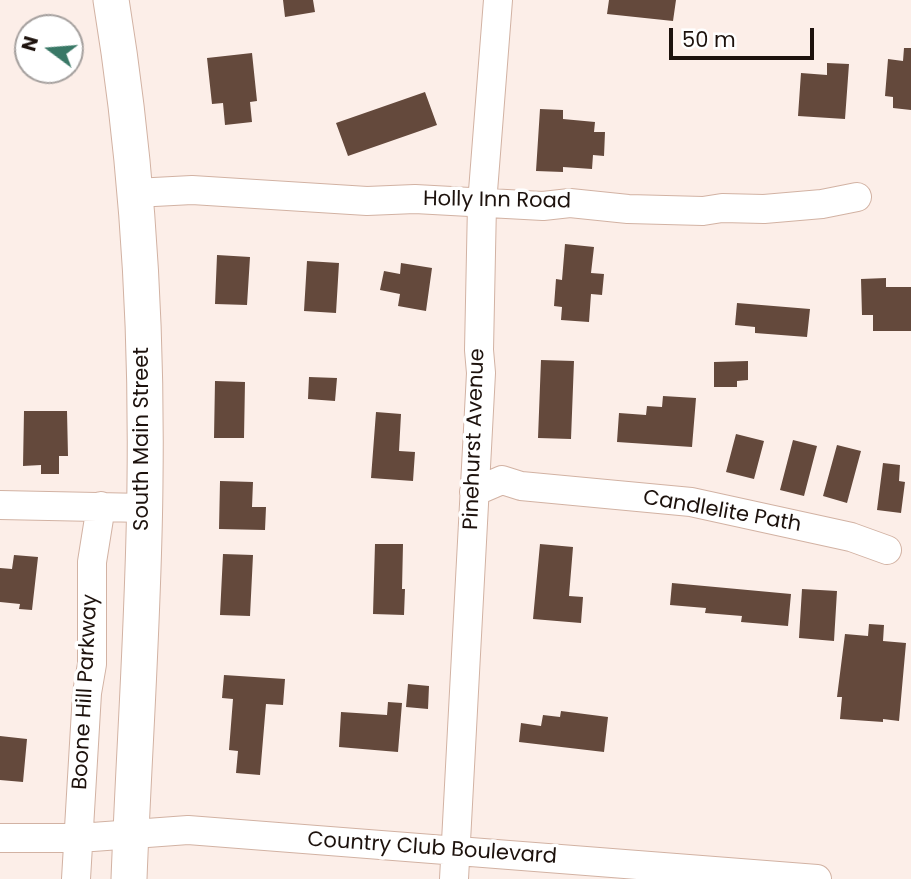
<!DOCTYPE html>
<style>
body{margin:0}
#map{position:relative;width:911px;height:879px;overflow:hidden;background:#fceee8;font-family:Poppins,sans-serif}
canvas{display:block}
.north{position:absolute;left:14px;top:14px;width:70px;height:70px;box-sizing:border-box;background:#fff;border:2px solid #a5a09e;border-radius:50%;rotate:286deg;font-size:19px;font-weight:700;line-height:28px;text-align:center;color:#1d120d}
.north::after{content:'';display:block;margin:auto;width:24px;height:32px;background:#397866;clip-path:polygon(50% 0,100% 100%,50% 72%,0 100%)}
.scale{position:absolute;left:669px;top:28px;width:145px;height:32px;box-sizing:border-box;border:4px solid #1d120d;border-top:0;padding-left:9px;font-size:21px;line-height:24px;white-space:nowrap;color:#1d120d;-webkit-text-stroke:5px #fff;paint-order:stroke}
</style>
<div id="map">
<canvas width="911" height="879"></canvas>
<div class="north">N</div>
<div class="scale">50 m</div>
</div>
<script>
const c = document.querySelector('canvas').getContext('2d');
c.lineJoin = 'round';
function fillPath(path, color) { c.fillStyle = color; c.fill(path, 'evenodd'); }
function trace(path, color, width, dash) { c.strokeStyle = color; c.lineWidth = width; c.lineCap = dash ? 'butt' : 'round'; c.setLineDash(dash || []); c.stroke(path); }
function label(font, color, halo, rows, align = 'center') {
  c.font = font + ' Poppins,sans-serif'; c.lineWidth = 7; c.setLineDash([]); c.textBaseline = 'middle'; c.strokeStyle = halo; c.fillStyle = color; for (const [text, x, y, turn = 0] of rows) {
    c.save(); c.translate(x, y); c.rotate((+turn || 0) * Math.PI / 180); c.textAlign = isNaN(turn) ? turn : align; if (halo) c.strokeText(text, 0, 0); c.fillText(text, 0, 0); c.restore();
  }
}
fillPath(new Path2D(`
 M283 0H313L315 12 285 17Z
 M609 0H676L673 21 607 14Z
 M904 48H911V110L893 108V97L885 96 888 59 903 61Z
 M252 53 257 101 250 102 252 122 225 125 223 103 212 104 207 58Z
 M827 63 849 64 845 119 798 116 801 73 827 75Z
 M425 92 437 125 348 156 336 123Z
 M540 109 563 110V119L595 122 594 132H605L604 156 593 155 592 169 563 167V172L536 171Z
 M565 244 594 247 591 273 604 274 602 295 591 294 589 322 561 320 562 307 554 306 556 279 562 280Z
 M217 255 250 257 247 305 215 304Z
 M307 261 339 263 336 313 304 311Z
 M401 263 432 268 426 311 398 306 400 294 380 290 384 271 400 274Z
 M886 278V287H911V331H873V315H862L861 279Z
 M737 303 810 309 807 337 755 333V327L735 325Z
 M541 360 574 361 571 439 538 438Z
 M748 361V380L737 381V387H714V362Z
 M309 377 337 378 335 401 308 399Z
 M215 381 245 382 244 438H214Z
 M663 396 696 398 692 447 617 442 619 413 646 415 647 406 662 407Z
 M24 411H67L68 456H59V474H41V465L23 466Z
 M376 412 401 414 399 451 415 452 413 481 371 478Z
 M736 434 764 441 754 479 726 472Z
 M793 440 817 446 804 496 780 490Z
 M837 445 861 451 847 503 823 496Z
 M883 463 900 465 899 481 905 482 901 513 877 510Z
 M220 481 253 482 252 507H266L265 530 219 529Z
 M375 544H403L402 589H405L404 615 373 614Z
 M540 544 573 547 569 596 583 597 581 623 533 619Z
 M223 554 253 555 250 616 220 615Z
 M14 555 38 557 32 610 19 609 20 604 0 602V568L12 569Z
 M672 583 791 594 788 626 741 622 742 616 705 613 706 608 670 605Z
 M802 589 837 591 834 641 799 638Z
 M869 624 884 625 883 641 906 643 899 721 883 719V722L840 719 842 697H837L845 634 868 636Z
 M224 675 285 679 283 705 266 704 260 775 236 773 238 751 229 750 233 699 222 698Z
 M408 684 429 686 428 709 406 707Z
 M388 702 402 703 398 752 339 747 341 712 387 715Z
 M561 711 608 717 604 752 519 742 521 723 541 726 543 715 560 717Z
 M0 736 27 739 23 782 0 780Z`), '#64493c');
const minor = new Path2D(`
 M135 193 192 190 367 201 415 199 543 206 570 203 628 209 703 211 722 208 764 209 822 204 857 197
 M474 492 502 480 521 486 691 502 851 537 887 550
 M0 505 145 508
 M0 838H79L188 830 817 879
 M76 879 87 693 92 664V562L101 506
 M454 879 481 373 479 350 482 204 498 0`);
const major = new Path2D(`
 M111 0C137 158 147 321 145 481 144 614 134 747 129 879`);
trace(minor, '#d2b2a3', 30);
trace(major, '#d2b2a3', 37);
trace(minor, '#fff', 28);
trace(major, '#fff', 35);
label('21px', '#1d120d', '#fff', [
 ["Holly Inn Road",497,201,1],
 ["South Main Street",143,439,-90],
 ["Pinehurst Avenue",475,439,-88],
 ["Candlelite Path",722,512,10],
 ["Boone Hill Parkway",86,692,-87],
 ["Country Club Boulevard",432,849,4]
]);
</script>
